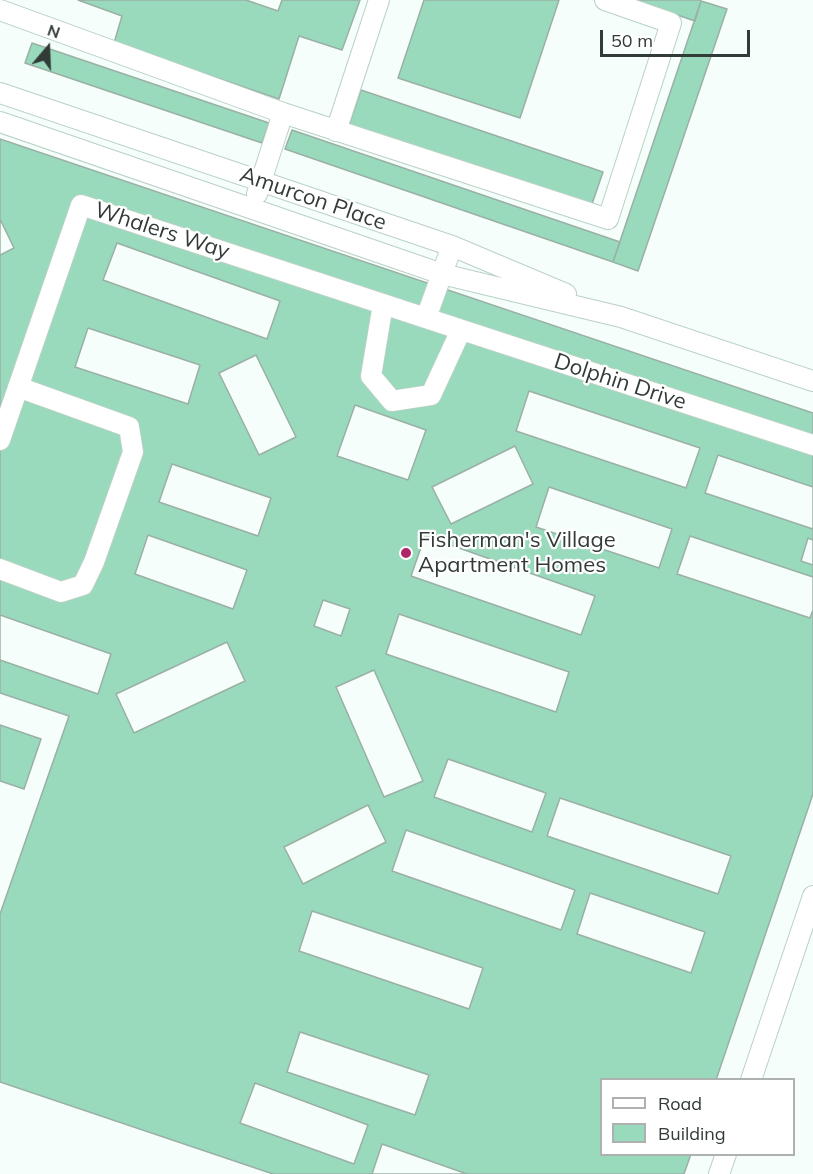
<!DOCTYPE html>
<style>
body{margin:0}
#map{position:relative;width:813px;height:1174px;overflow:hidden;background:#f5fefa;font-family:Mulish,sans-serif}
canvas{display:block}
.legend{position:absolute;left:600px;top:1078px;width:195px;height:78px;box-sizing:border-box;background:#fff;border:2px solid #adb1af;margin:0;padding:8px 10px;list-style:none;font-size:18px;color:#323b37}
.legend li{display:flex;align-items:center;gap:12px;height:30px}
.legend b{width:30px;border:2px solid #adb1af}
.north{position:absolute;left:18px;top:18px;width:60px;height:60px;-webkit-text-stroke:4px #fff;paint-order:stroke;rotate:19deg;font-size:16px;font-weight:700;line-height:24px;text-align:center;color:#323b37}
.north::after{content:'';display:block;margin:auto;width:21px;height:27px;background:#323b37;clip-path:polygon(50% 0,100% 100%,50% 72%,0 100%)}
.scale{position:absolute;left:600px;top:30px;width:150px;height:27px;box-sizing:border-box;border:3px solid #323b37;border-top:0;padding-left:8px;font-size:18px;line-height:21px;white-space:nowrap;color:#323b37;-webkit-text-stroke:4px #fff;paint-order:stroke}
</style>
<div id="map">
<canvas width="813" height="1174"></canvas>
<ul class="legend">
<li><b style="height:8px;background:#fff"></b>Road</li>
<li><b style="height:16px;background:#99dabc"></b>Building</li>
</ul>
<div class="north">N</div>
<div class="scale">50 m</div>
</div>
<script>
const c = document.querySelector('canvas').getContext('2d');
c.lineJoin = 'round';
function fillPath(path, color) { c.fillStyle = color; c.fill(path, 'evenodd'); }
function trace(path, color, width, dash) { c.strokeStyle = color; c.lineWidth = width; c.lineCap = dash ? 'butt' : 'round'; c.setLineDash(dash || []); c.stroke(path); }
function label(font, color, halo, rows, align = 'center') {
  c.font = font + ' Mulish,sans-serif'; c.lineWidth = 4.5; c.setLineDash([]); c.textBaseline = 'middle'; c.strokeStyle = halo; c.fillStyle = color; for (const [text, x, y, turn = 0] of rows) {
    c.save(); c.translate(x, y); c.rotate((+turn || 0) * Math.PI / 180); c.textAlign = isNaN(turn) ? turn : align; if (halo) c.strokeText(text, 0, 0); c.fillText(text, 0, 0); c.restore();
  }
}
const building = new Path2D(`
 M78 0H246L278 11 282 0H360L342 50 299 36 279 99 114 43 122 16Z
 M424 0H559L520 118 398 78Z
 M633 0H700L701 1 695 21Z
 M701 1 727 9 638 271 613 262Z
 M32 43 269 123 262 143 25 63Z
 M361 90 603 172 591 207 349 125Z
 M292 130 620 242 613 262 285 149Z
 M0 139 813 413V794L716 1080H602V1154H691L684 1174H273L0 1082V914L69 716 0 693Z
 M0 219 14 248 0 255Z
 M117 243 280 301 267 339 103 280Z
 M88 328 200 365 188 404 75 367Z
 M256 355 296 437 259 455 219 373Z
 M529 391 700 448 686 488 516 431Z
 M355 405 426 430 408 480 337 456Z
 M515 446 533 484 451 524 432 487Z
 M718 455 813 487V529L705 493Z
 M172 464 271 498 258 536 159 502Z
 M549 487 672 529 659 568 536 527Z
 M148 535 247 570 233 609 135 574Z
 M425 536 595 596 581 635 411 576Z
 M690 536 813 577V610L810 618 677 574Z
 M808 538 813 540V565L801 561Z
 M323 600 350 609 341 636 314 626Z
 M399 614 569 672 556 712 386 654Z
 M0 615 111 654 98 694 0 660Z
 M227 642 245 681 134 733 116 694Z
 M374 670 423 781 384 797 336 687Z
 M0 725 41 739 24 789 0 781Z
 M448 759 546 793 532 832 434 797Z
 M560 798 731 856 718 894 547 836Z
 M368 805 386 842 303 884 284 847Z
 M406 830 575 890 561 930 392 871Z
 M590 893 705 932 691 973 577 934Z
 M312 911 483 968 469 1009 299 951Z
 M300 1032 429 1075 415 1115 287 1072Z
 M255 1083 368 1125 354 1164 240 1123Z
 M382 1144 467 1174H372Z`);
fillPath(building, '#99dabc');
trace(building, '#9ab0a6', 1.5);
const minor = new Path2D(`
 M0 10 283 113 257 194
 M0 93 452 246 566 294
 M283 113 608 219 671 23 605 0
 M0 122 442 274 621 317 813 381
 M336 131 379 0
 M383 304 371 376 392 401 431 395 461 330
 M426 318 452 246
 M0 440 81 205 813 445
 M0 569 61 592 83 585 94 562 133 452 129 427 18 387
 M751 1080 813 896
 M719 1174 726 1154`);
trace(minor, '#bad1c5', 22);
trace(minor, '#fff', 20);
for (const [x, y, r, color] of [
 [406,553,6,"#ae2669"]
]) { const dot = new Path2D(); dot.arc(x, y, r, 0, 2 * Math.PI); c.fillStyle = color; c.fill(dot); trace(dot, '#fff', 2); }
label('22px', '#323b37', '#fff', [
 ["Amurcon Place",313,199,19],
 ["Whalers Way",162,231,18],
 ["Dolphin Drive",620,382,18]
]);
label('22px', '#323b37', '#fff', [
 ["Fisherman's Village",418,540],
 ["Apartment Homes",418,565]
], 'left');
</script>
